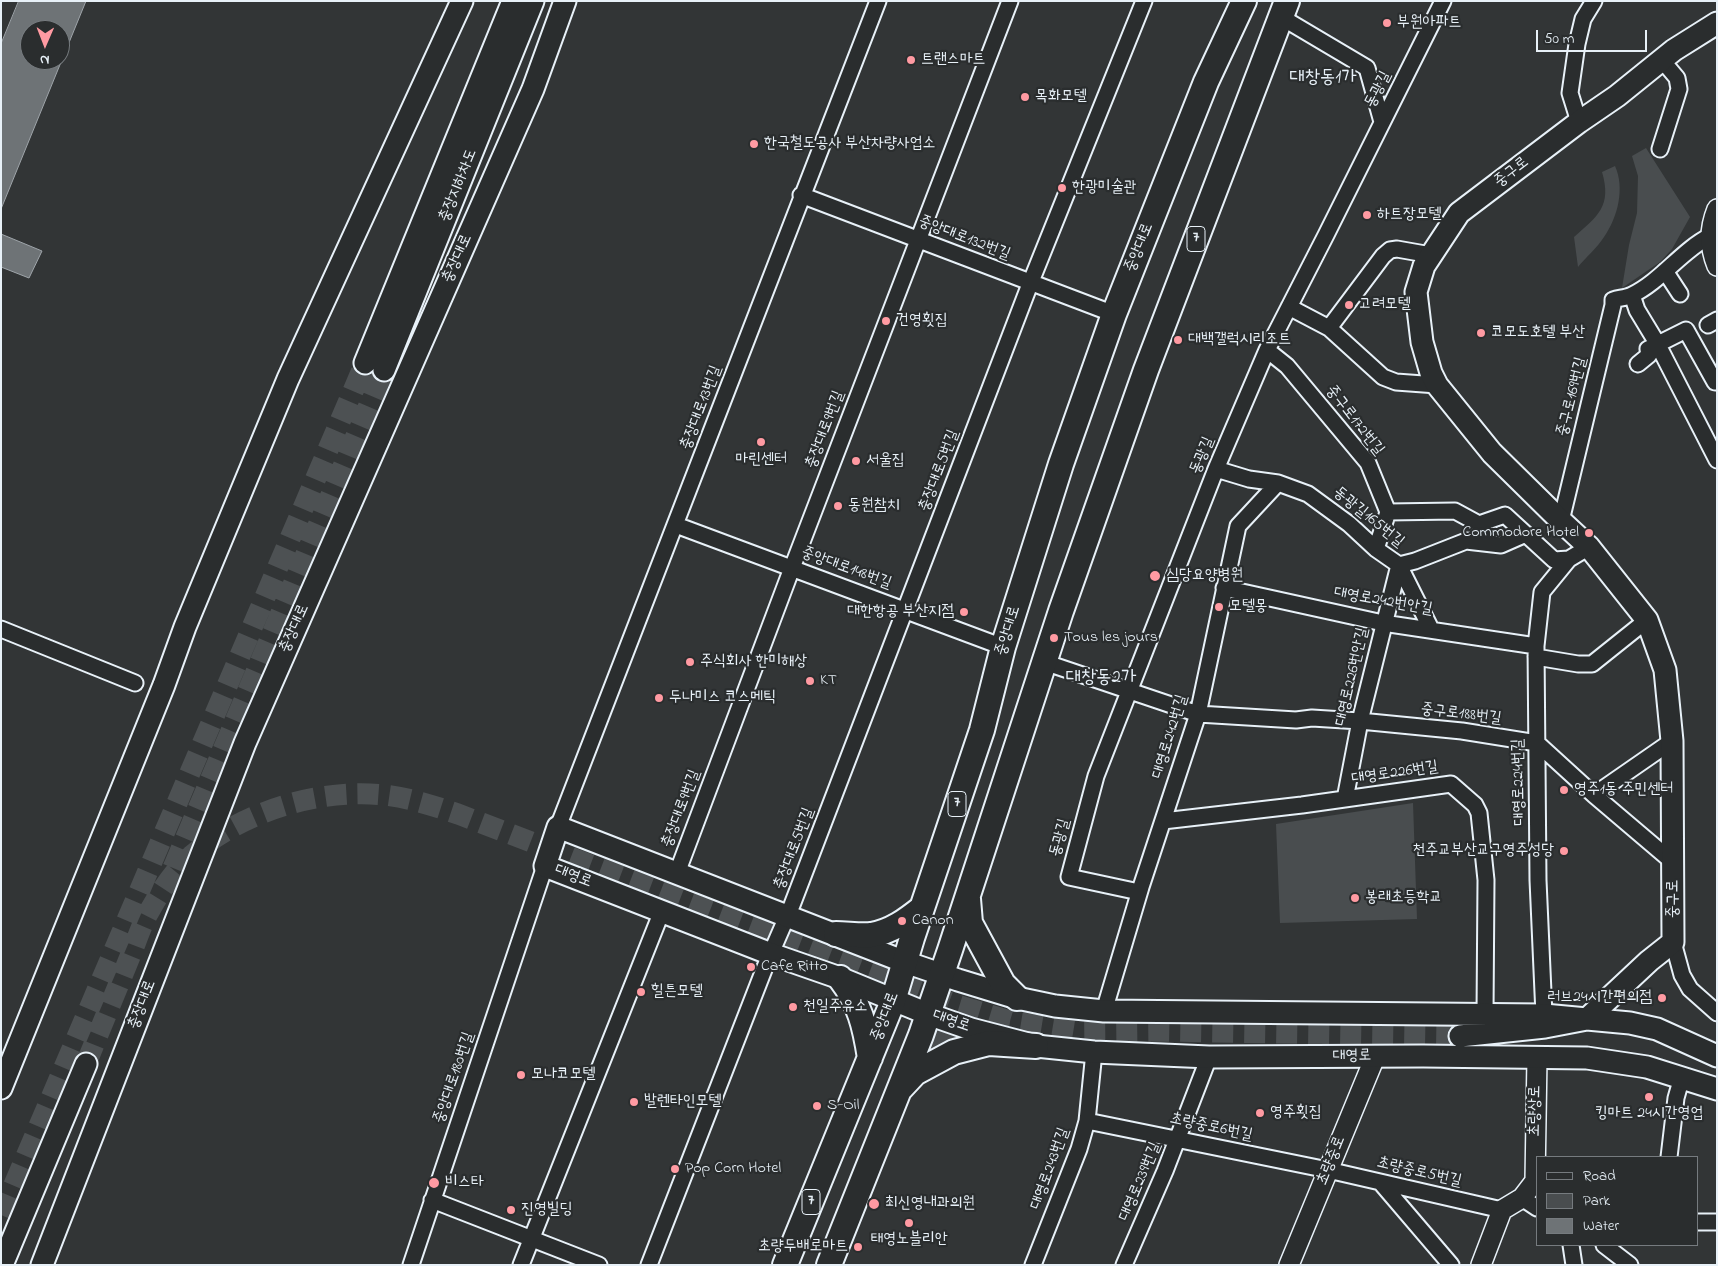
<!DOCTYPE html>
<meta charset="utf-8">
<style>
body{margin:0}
#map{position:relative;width:1718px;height:1266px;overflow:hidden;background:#323536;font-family:"Indie Flower",sans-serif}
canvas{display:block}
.frame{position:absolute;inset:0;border:2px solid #e8f1f8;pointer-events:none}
.legend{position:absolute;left:1536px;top:1156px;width:162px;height:90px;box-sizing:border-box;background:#2a2d2e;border:1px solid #767b7f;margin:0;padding:6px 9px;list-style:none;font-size:15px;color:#e8f1f8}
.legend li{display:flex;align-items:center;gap:10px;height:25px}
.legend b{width:25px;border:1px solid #767b7f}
.north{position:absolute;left:20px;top:20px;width:50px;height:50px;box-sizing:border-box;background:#2a2d2e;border:1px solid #767b7f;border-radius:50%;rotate:181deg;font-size:14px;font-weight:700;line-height:20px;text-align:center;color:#e8f1f8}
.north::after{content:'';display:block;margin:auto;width:18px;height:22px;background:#ff9aa2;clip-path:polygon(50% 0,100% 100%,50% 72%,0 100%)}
.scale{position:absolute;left:1536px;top:30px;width:111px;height:22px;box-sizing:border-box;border:2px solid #e8f1f8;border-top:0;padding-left:6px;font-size:15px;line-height:18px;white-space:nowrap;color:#e8f1f8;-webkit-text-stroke:4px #2a2d2e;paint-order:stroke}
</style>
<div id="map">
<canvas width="1718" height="1266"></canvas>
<div class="frame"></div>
<ul class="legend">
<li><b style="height:6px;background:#2a2d2e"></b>Road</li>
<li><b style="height:14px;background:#494d4f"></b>Park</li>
<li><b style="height:14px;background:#6e7376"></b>Water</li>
</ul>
<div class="north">N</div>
<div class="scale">50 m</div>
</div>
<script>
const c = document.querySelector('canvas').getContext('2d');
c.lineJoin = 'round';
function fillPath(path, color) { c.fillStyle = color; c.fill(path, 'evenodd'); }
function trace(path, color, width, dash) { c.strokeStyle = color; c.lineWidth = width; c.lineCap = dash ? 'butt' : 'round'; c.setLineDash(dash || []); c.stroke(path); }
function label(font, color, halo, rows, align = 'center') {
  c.font = font + ' "Indie Flower","Poor Story",sans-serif'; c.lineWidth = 4.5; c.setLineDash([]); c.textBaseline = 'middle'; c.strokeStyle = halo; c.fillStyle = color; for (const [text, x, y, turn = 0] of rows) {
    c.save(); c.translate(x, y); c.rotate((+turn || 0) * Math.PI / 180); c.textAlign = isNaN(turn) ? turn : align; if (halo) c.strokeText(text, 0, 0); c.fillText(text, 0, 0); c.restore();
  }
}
fillPath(new Path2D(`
 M1646 148 1690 217 1672 249 1660 262 1622 288 1629 245 1637 213 1638 176 1632 156Z
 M1615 166C1625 188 1618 217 1604 237 1597 248 1586 257 1578 267L1574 237C1598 216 1612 206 1602 172Z
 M1413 803 1417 919 1280 923 1276 824Z
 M933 1026 963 1035 920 1056Z`), '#494d4f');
const water = new Path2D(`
 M19 1H86L1 209V44ZM30 30H60V60H30Z
 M1 234 42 251 29 278 1 267Z`);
fillPath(water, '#6e7376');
trace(water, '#9fa5aa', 1);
trace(new Path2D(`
 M173 868 384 370
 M86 1064C100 1029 115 994 129 959 136 943 141 925 150 910 161 891 174 870 191 856 241 812 318 788 385 795 410 798 434 806 458 814L957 1005 1010 1021 1078 1032 1159 1031 1460 1036
 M1 1215 365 363`), '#4d5153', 21, [21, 11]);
const minor = new Path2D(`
 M1281 17 1367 68 1382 122
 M1579 122 1570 93 1577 44 1583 19 1594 1
 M1660 149 1679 89 1677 78 1661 59
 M801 195 1114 314
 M1665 271 1680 294
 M1632 295 1637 310 1657 343 1717 460
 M1289 307 1329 328 1383 377 1396 382 1437 385
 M1708 325 1717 320
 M1329 328 1383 256 1390 250 1397 249 1431 255
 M1267 350 1287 366 1368 463 1388 512 1455 511 1479 524 1505 515 1554 560 1569 559 1589 547
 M1638 364 1649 355 1648 349 1686 330 1715 382 1717 381
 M1216 469 1249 479 1278 483 1308 494 1349 524 1376 549 1399 565 1415 561 1466 541 1501 545 1526 534
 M1561 521 1613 305V300C1619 298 1626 298 1632 295 1661 281 1681 251 1710 236
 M676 525 1003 647
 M1376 549 1388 512
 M1399 565 1431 629
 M1224 588 1383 623 1536 646
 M1 629 135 683
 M1536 657 1578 664H1592L1647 620
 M1044 662 1198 714 1296 720 1312 718 1360 721 1462 731 1537 743 1594 795 1674 863
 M1594 795 1672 741
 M1345 799 1360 721 1399 565
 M1163 821 1302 805 1451 784 1475 805 1479 813 1486 880 1485 1014
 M558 827C666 552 769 276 878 1
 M677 873 792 568 1010 1
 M1139 892 1069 877 1096 776 1216 469 1267 350 1326 235 1443 1
 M1673 942 1682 975 1690 989 1717 1013
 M1104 1011 1141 887 1198 714 1238 526 1278 483
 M1544 1015 1538 880 1536 646 1542 592 1569 559
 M1087 1121 1328 1170 1502 1210
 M1669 1157 1676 1098 1682 1077
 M1381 1183 1451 1265
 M1522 1198 1537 1208
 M432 1200 599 1265
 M1697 1222H1717
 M1571 1245 1574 1265
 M1604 1245 1630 1265
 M411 1265 545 866
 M521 1265 662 911
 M649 1265 765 967 792 905 1030 284 1144 1
 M1033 1265 1079 1149 1087 1121 1094 1052
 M1124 1265 1165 1171 1209 1057`);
const tertiary = new Path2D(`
 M1717 209C1709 229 1709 246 1717 266
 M1289 1265 1375 1057
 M1481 1265 1502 1210 1522 1198 1535 1181 1537 1057`);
const secondary = new Path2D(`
 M365 363 513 1
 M384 370 533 1
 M1460 1036 1545 1027 1587 1019 1649 961 1673 942 1672 741 1665 670 1647 620 1589 547 1561 521 1492 453 1437 385 1431 373 1422 342 1416 292 1424 266 1459 213 1579 122 1617 96 1674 50 1717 23
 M1717 1056 1657 1029 1630 1023 1544 1015 1104 1011 1055 1006 1017 998 958 980 905 962 558 827 545 866 771 954 840 978 928 1014 971 1029 1036 1046 1094 1052 1209 1057 1423 1056 1587 1058 1647 1067 1717 1089
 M1 1088 164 685 185 627 288 379 462 1
 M2 1265 86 1064
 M42 1265 245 743 533 89 565 1`);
const primary = new Path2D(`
 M968 899 970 923 1003 984 1017 998
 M836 934C847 934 860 936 871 935 891 932 907 920 922 908
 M840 978C860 1004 865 1026 870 1058
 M901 1088 915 1073 954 1052 989 1043 1036 1046
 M785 1265 893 1001 912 938 982 730 1003 647 1061 464 1114 314 1206 82 1244 1
 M829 1265 921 1035 950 950 1061 611 1146 370 1287 1`);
trace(minor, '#e8f1f8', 19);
trace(tertiary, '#e8f1f8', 22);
trace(secondary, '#e8f1f8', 25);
trace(primary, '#e8f1f8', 28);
trace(minor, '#2a2d2e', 15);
trace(tertiary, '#2a2d2e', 19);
trace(secondary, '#2a2d2e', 21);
trace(primary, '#2a2d2e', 24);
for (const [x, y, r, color] of [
 [1387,23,5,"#ff9aa2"],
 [911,60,5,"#ff9aa2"],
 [1025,97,5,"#ff9aa2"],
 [754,144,5,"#ff9aa2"],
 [1062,188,5,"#ff9aa2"],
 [1367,215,5,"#ff9aa2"],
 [1349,305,5,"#ff9aa2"],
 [886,321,5,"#ff9aa2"],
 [1481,333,5,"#ff9aa2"],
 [1178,340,5,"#ff9aa2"],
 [761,442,5,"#ff9aa2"],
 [856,461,5,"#ff9aa2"],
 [838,506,5,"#ff9aa2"],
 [1589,533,5,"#ff9aa2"],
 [1155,576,6,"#ff9aa2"],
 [1219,607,5,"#ff9aa2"],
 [964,612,5,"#ff9aa2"],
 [1054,638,5,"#ff9aa2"],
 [690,662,5,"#ff9aa2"],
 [810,681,5,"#ff9aa2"],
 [659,698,5,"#ff9aa2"],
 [1564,790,5,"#ff9aa2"],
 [1564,851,5,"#ff9aa2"],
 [1355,898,5,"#ff9aa2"],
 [902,921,5,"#ff9aa2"],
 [751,967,5,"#ff9aa2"],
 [641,992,5,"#ff9aa2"],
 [1662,998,5,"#ff9aa2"],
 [793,1007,5,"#ff9aa2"],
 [521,1075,5,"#ff9aa2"],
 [1649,1097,5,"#ff9aa2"],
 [634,1102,5,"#ff9aa2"],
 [817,1106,5,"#ff9aa2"],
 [1260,1113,5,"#ff9aa2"],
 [675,1169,5,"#ff9aa2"],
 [434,1183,6,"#ff9aa2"],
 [874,1204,6,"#ff9aa2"],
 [511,1210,5,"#ff9aa2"],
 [909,1223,5,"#ff9aa2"],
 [858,1247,5,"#ff9aa2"]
]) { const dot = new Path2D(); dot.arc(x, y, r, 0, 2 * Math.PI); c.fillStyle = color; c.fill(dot); trace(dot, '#2a2d2e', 2); }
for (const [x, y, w] of [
 [1196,239,18],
 [957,804,18],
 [811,1202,18]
]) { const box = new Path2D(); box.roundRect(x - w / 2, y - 12.5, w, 25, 4); c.fillStyle = '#2a2d2e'; c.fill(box); trace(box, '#e8f1f8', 1); }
label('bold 15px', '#e8f1f8', null, [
 ["7",1196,239],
 ["7",957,804],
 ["7",811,1202]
]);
label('16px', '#e8f1f8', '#2a2d2e', [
 ["부원아파트",1397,23],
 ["트랜스마트",921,60],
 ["목화모텔",1035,97],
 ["한국철도공사 부산차량사업소",764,144],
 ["한광미술관",1072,188],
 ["하트장모텔",1377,215],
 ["고려모텔",1359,305],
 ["건영횟집",896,321],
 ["코모도호텔 부산",1491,333],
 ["대백갤럭시리조트",1188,340],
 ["마린센터",761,460,"center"],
 ["서울집",866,461],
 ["동원참치",848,506],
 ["Commodore Hotel",1579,533,"right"],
 ["심당요양병원",1166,576],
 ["모텔몽",1229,607],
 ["대한항공 부산지점",954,612,"right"],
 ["Tous les jours",1064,638],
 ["주식회사 한미해상",700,662],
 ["KT",820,681],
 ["두나미스 코스메틱",669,698],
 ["영주1동 주민센터",1574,790],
 ["천주교부산교구영주성당",1554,851,"right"],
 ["봉래초등학교",1365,898],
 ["Canon",912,921],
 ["Cafe Ritto",761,967],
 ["힐튼모텔",651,992],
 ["러브24시간편의점",1652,998,"right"],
 ["천일주유소",803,1007],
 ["모나코모텔",531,1075],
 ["발렌타인모텔",644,1102],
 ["S-Oil",827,1106],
 ["영주횟집",1270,1113],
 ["킹마트 24시간영업",1649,1114,"center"],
 ["Pop Corn Hotel",685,1169],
 ["비스타",445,1183],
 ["최신영내과의원",885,1204],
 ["진영빌딩",521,1210],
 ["태영노블리안",909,1240,"center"],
 ["초량두배로마트",848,1247,"right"]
], 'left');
label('16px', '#e8f1f8', '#2a2d2e', [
 ["동광길",1379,90,-63],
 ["중구로",1512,173,-38],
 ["충장지하차도",459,186,-68],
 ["중앙대로132번길",964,239,21],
 ["중앙대로",1140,248,-68],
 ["충장대로",458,259,-66],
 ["중구로169번길",1573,397,-76],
 ["충장대로13번길",702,408,-69],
 ["중구로172번길",1354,421,52],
 ["충장대로9번길",826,430,-69],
 ["동광길",1203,456,-67],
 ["충장대로5번길",940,471,-69],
 ["동광길165번길",1368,518,39],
 ["중앙대로148번길",846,569,20],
 ["대영로242번안길",1383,602,10],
 ["충장대로",295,629,-66],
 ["중앙대로",1009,631,-73],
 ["대영로226번안길",1353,677,-77],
 ["중구로188번길",1461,715,7],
 ["대영로242번길",1171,737,-73],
 ["대영로226번길",1395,774,-8],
 ["대영로224번길",1520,782,-91],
 ["충장대로9번길",682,809,-69],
 ["동광길",1061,838,-75],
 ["충장대로5번길",795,849,-69],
 ["대영로",573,877,21],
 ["중구로",1674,899,-90],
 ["충장대로",143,1005,-69],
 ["중앙대로",886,1017,-69],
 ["대영로",951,1022,19],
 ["대영로",1352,1057,-1],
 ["중앙대로180번길",455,1078,-71],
 ["초량상로",1536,1111,-89],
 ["초량중로6번길",1211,1128,12],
 ["초량중로",1332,1161,-68],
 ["대영로243번길",1051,1169,-70],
 ["초량중로5번길",1419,1173,13],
 ["대영로239번길",1141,1182,-67]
]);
label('19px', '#e8f1f8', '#2a2d2e', [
 ["대창동1가",1323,79],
 ["대창동2가",1101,679]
]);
</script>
